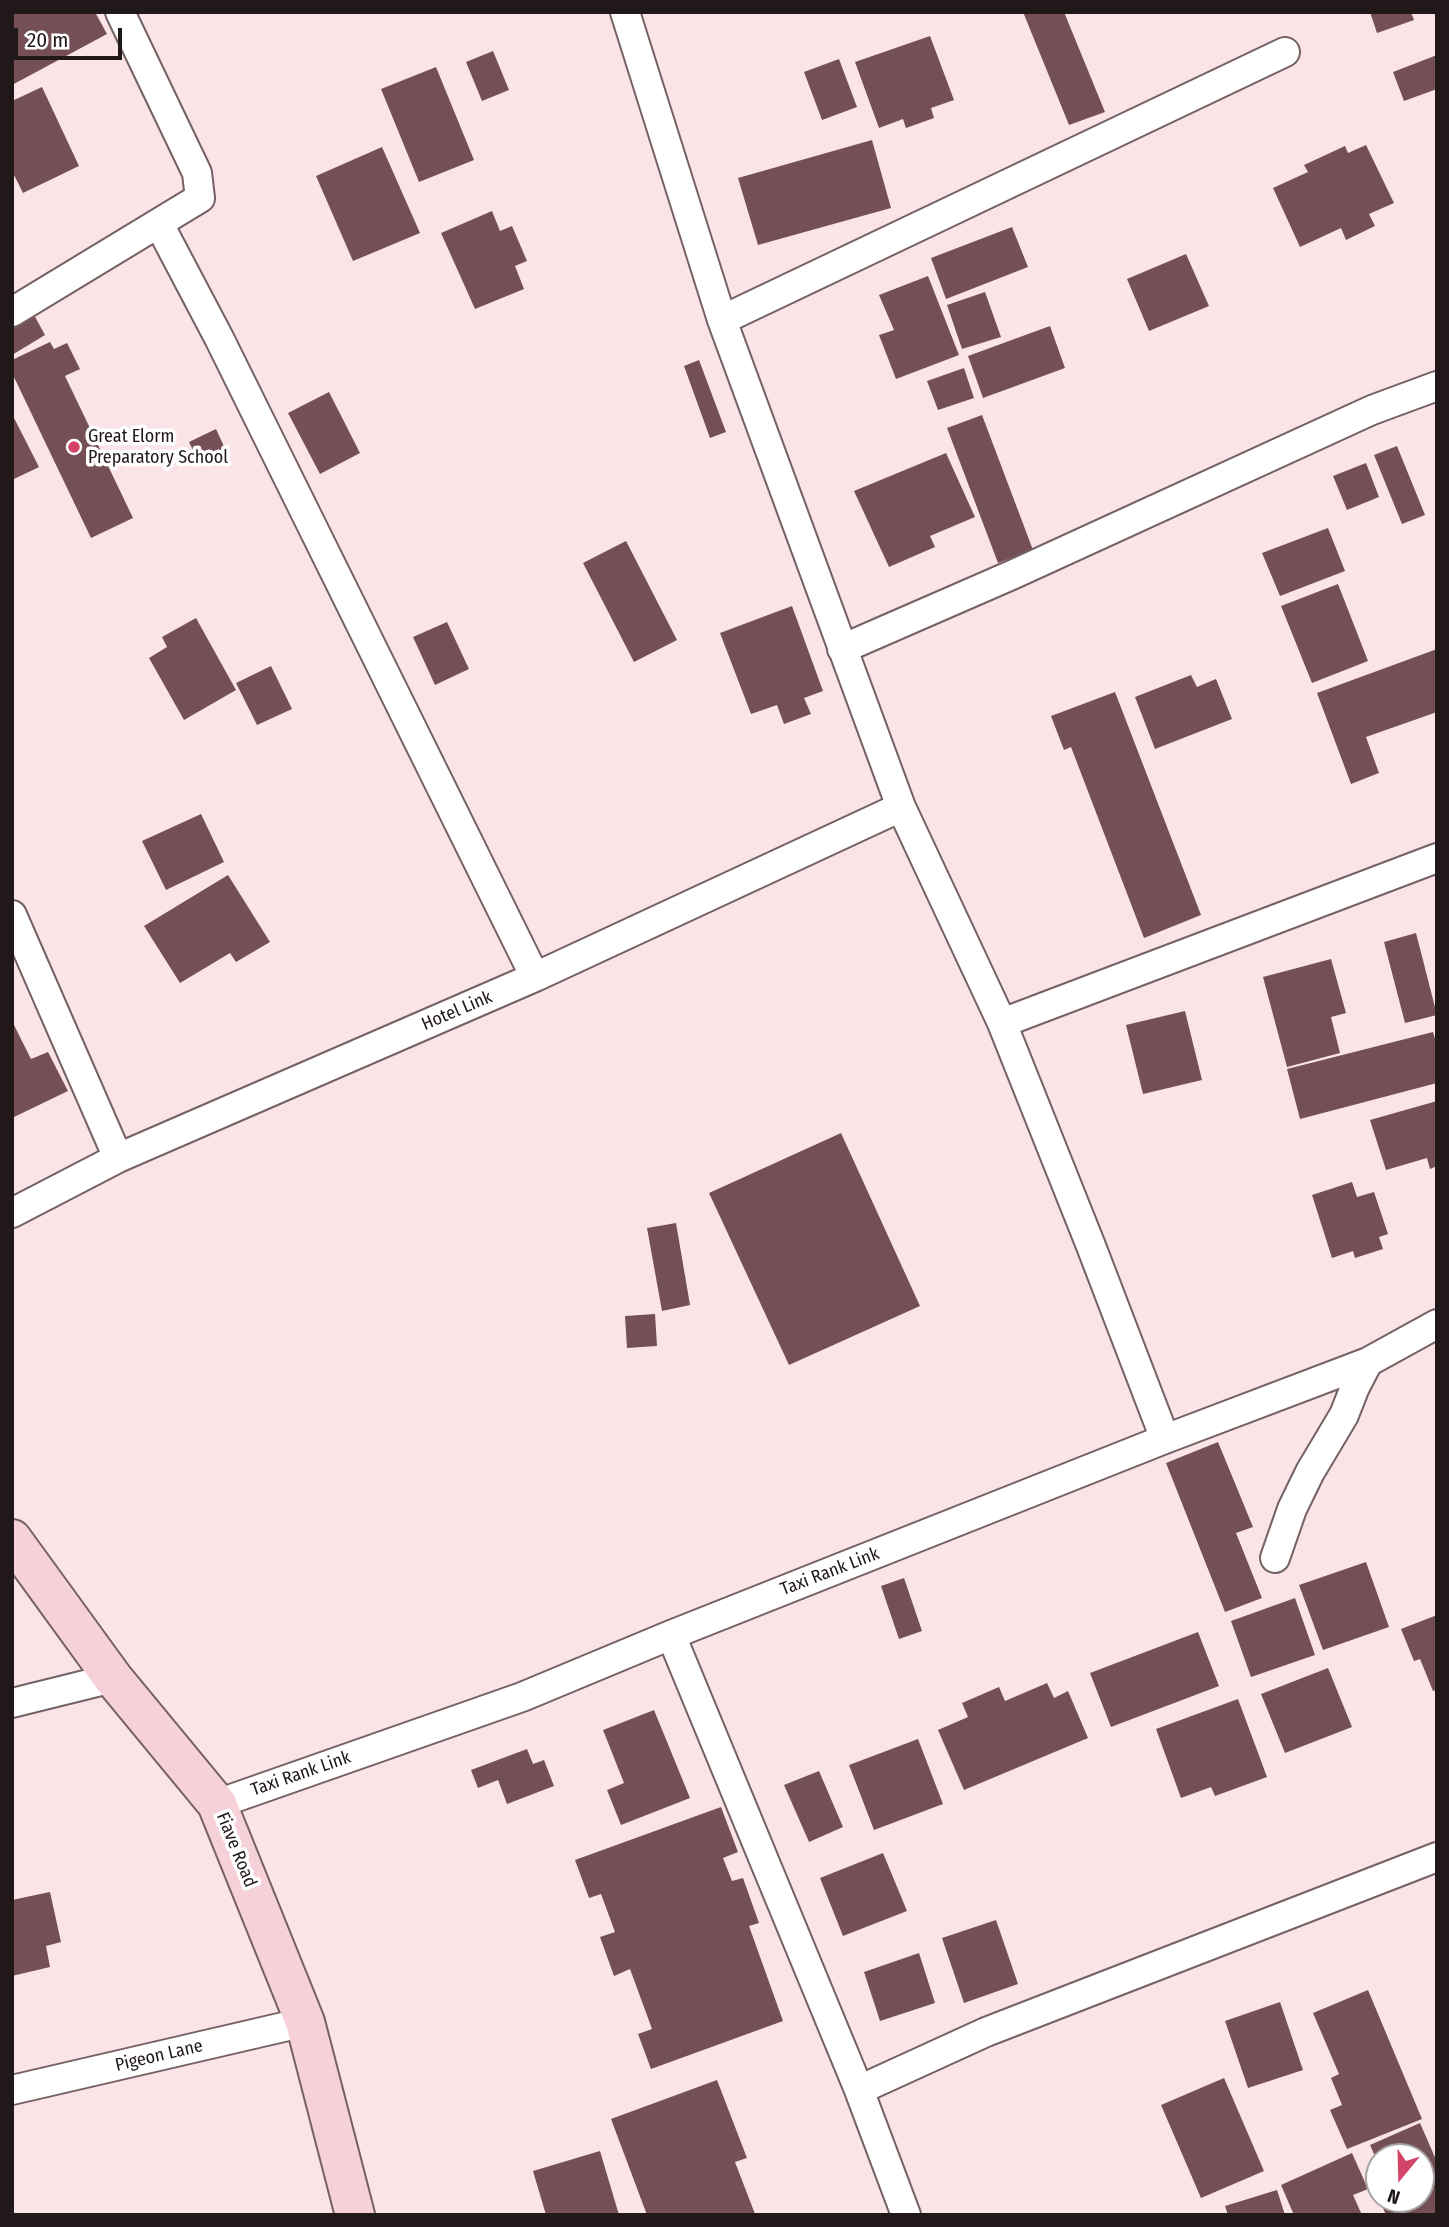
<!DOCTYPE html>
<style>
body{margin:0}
#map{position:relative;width:1449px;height:2227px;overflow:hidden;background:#fbe4e7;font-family:"Fira Sans Condensed",sans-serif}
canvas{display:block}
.frame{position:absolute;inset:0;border:14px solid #201819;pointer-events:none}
.north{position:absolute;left:1365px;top:2143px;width:70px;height:70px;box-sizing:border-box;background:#fff;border:2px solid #a6a3a3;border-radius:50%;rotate:199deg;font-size:19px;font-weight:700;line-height:28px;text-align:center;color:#201819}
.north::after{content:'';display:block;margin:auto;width:24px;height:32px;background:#d34469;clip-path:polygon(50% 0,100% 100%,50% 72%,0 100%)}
.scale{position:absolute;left:14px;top:28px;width:108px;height:32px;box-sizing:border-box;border:4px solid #201819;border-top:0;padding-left:9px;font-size:21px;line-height:24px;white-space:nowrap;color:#201819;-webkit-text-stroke:5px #fff;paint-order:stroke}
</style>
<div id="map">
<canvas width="1449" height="2227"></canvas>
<div class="frame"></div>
<div class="north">N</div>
<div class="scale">20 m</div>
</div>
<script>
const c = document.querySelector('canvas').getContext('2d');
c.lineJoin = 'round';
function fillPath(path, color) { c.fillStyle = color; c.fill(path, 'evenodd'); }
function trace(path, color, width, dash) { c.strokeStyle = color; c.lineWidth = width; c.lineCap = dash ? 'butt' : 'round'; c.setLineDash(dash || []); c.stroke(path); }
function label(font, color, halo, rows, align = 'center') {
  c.font = font + ' "Fira Sans Condensed",sans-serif'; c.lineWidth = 7; c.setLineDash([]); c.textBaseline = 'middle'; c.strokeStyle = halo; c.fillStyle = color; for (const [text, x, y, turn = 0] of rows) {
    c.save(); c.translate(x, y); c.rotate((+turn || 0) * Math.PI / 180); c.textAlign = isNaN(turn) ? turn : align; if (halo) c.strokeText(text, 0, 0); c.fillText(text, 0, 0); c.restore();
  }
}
fillPath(new Path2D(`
 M12 12H95L107 34 12 85Z
 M1023 12H1064L1105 112 1069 125Z
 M1370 12H1411L1414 20 1377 33Z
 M930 36 954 100 931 108 934 118 906 128 903 119 879 128 855 62Z
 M493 51 509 90 482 101 466 62Z
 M1437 55V89L1404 101 1393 72Z
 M839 59 857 107 822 120 804 72Z
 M436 67 474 160 419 182 381 89Z
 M42 87 79 166 23 193 12 171V101Z
 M872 140 891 208 758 245 738 178Z
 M1366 145 1394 203 1369 214 1375 226 1346 240 1341 228 1300 247 1273 188 1308 172 1304 165 1345 146 1348 153Z
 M382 147 420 233 353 261 316 176Z
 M492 211 500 231 512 226 527 261 515 266 524 289 475 309 441 233Z
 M1012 227 1028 267 946 299 931 258Z
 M1186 254 1209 306 1149 331 1127 279Z
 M928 276 959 355 896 379 879 335 894 330 879 295Z
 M985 292 1001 337 962 349 947 305Z
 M33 313 45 335 12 355V326Z
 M1050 326 1065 368 983 398 968 356Z
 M50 342 54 349 67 343 80 369 65 376 133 518 91 538 12 373V360Z
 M699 360 726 432 710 438 684 366Z
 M964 368 974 398 938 410 927 381Z
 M329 392 360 453 320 474 288 413Z
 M12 414 39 467 12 480Z
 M982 415 1033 550 998 563 947 428Z
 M216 429 227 453 200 465 189 442Z
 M1397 446 1425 515 1402 524 1374 455Z
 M946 453 975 517 930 536 935 547 889 567 854 491Z
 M1366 463 1379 497 1347 510 1333 476Z
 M1328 528 1345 571 1280 596 1262 553Z
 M626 541 677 640 634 662 583 563Z
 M1338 584 1368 661 1312 683 1281 606Z
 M792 606 823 691 804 698 811 714 784 724 777 705 751 714 720 633Z
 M196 618 236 690 184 720 149 658 167 647 162 637Z
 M447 622 469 669 435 685 413 637Z
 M1437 649V712L1366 737 1379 773 1351 784 1317 693Z
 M271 666 292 709 257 725 236 683Z
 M1191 675 1197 687 1216 679 1232 719 1155 749 1135 697Z
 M1115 692 1201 915 1144 938 1071 747 1064 750 1051 716Z
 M201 814 224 862 166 890 142 841Z
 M228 875 270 942 236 962 230 953 180 983 144 926Z
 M1416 933 1437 1015 1405 1023 1384 942Z
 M1331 959 1346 1013 1331 1017 1340 1053 1287 1067 1263 977Z
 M1185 1011 1202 1080 1143 1094 1126 1025Z
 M12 1021 31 1059 48 1052 68 1091 12 1118Z
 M1433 1032 1437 1045V1083L1300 1119 1287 1069Z
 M1437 1101V1166L1430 1169 1427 1158 1386 1170 1370 1120Z
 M841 1133 920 1306 789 1365 709 1193Z
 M1352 1182 1357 1197 1374 1192 1388 1234 1379 1237 1383 1249 1355 1258 1353 1251 1332 1258 1312 1195Z
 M676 1223 690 1305 662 1311 647 1228Z
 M655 1314 657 1346 627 1348 625 1316Z
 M1218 1442 1253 1527 1236 1533 1262 1598 1225 1612 1166 1463Z
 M1366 1562 1389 1627 1323 1650 1299 1585Z
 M904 1578 922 1631 899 1639 881 1586Z
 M1295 1598 1315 1655 1251 1677 1231 1621Z
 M1437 1615V1690L1433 1691 1420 1659 1414 1661 1401 1629Z
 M1198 1632 1219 1686 1111 1727 1090 1673Z
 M1328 1668 1352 1727 1285 1753 1261 1694Z
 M1047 1683 1054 1698 1068 1691 1088 1738 964 1790 938 1730 968 1717 962 1703 999 1687 1005 1701Z
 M1238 1699 1267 1777 1215 1796 1211 1787 1181 1798 1156 1729Z
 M654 1710 690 1798 621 1825 607 1790 624 1783 603 1730Z
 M918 1739 943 1804 874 1830 849 1765Z
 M527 1749 533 1764 544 1760 554 1786 507 1804 498 1780 478 1788 471 1770Z
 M819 1771 843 1827 809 1842 784 1785Z
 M721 1807 738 1852 723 1858 732 1881 743 1878 759 1923 749 1926 783 2021 651 2069 638 2034 652 2029 630 1969 614 1976 600 1937 615 1932 601 1894 589 1898 575 1860Z
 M883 1853 907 1911 843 1936 820 1878Z
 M50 1892 61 1942 46 1946 50 1967 12 1976V1900Z
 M996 1920 1018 1984 964 2003 942 1938Z
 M919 1953 935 2003 880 2021 864 1972Z
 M1368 1990 1422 2119 1347 2149 1330 2110 1342 2105 1331 2078 1339 2074 1313 2013Z
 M1280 2002 1303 2070 1248 2088 1225 2021Z
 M1224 2078 1264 2171 1201 2198 1161 2105Z
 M717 2080 747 2158 735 2162 755 2214 647 2215 611 2119Z
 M1420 2123 1437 2162V2215H1386L1379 2199H1421V2157H1379V2165L1370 2145Z
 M600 2151 619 2215H546L533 2171Z
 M1352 2153 1368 2189 1353 2195 1362 2215H1294L1281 2185Z
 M1277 2190 1285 2215H1228L1225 2206Z`), '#745056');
const street = new Path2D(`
 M625 12 722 320 901 807 1002 1023 1091 1246 1165 1439
 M159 224 219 338 535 977
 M12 312 200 198 197 173 120 12
 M722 320 1285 52
 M842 649 1014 574 1372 410 1437 386
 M12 915 118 1158
 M1002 1023 1437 858
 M12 1213 118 1158 535 977 901 807
 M1275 1558 1292 1509 1310 1472 1344 1415 1355 1387 1368 1362
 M671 1635 859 2090 906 2215
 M12 1703 113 1678
 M217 1804 522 1697 671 1635 1165 1439 1368 1362 1437 1324
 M12 2090 305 2022
 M859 2090 986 2032 1437 1857`);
const secondary = new Path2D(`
 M12 1539 113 1678 217 1804 305 2022 355 2215`);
trace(street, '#756163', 32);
trace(secondary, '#756163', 42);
trace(street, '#fff', 28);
trace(secondary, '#f6d1d9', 38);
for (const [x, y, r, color] of [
 [74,447,7,"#d34469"]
]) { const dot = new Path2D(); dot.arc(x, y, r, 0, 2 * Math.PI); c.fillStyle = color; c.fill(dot); trace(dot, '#fff', 2.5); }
label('18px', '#201819', '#fff', [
 ["Great Elorm",88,437],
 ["Preparatory School",88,458]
], 'left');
label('18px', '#201819', '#fff', [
 ["Hotel Link",457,1011,-23],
 ["Taxi Rank Link",830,1572,-21],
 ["Taxi Rank Link",301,1774,-19],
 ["Fiave Road",236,1850,68],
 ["Pigeon Lane",159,2056,-13]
]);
</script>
